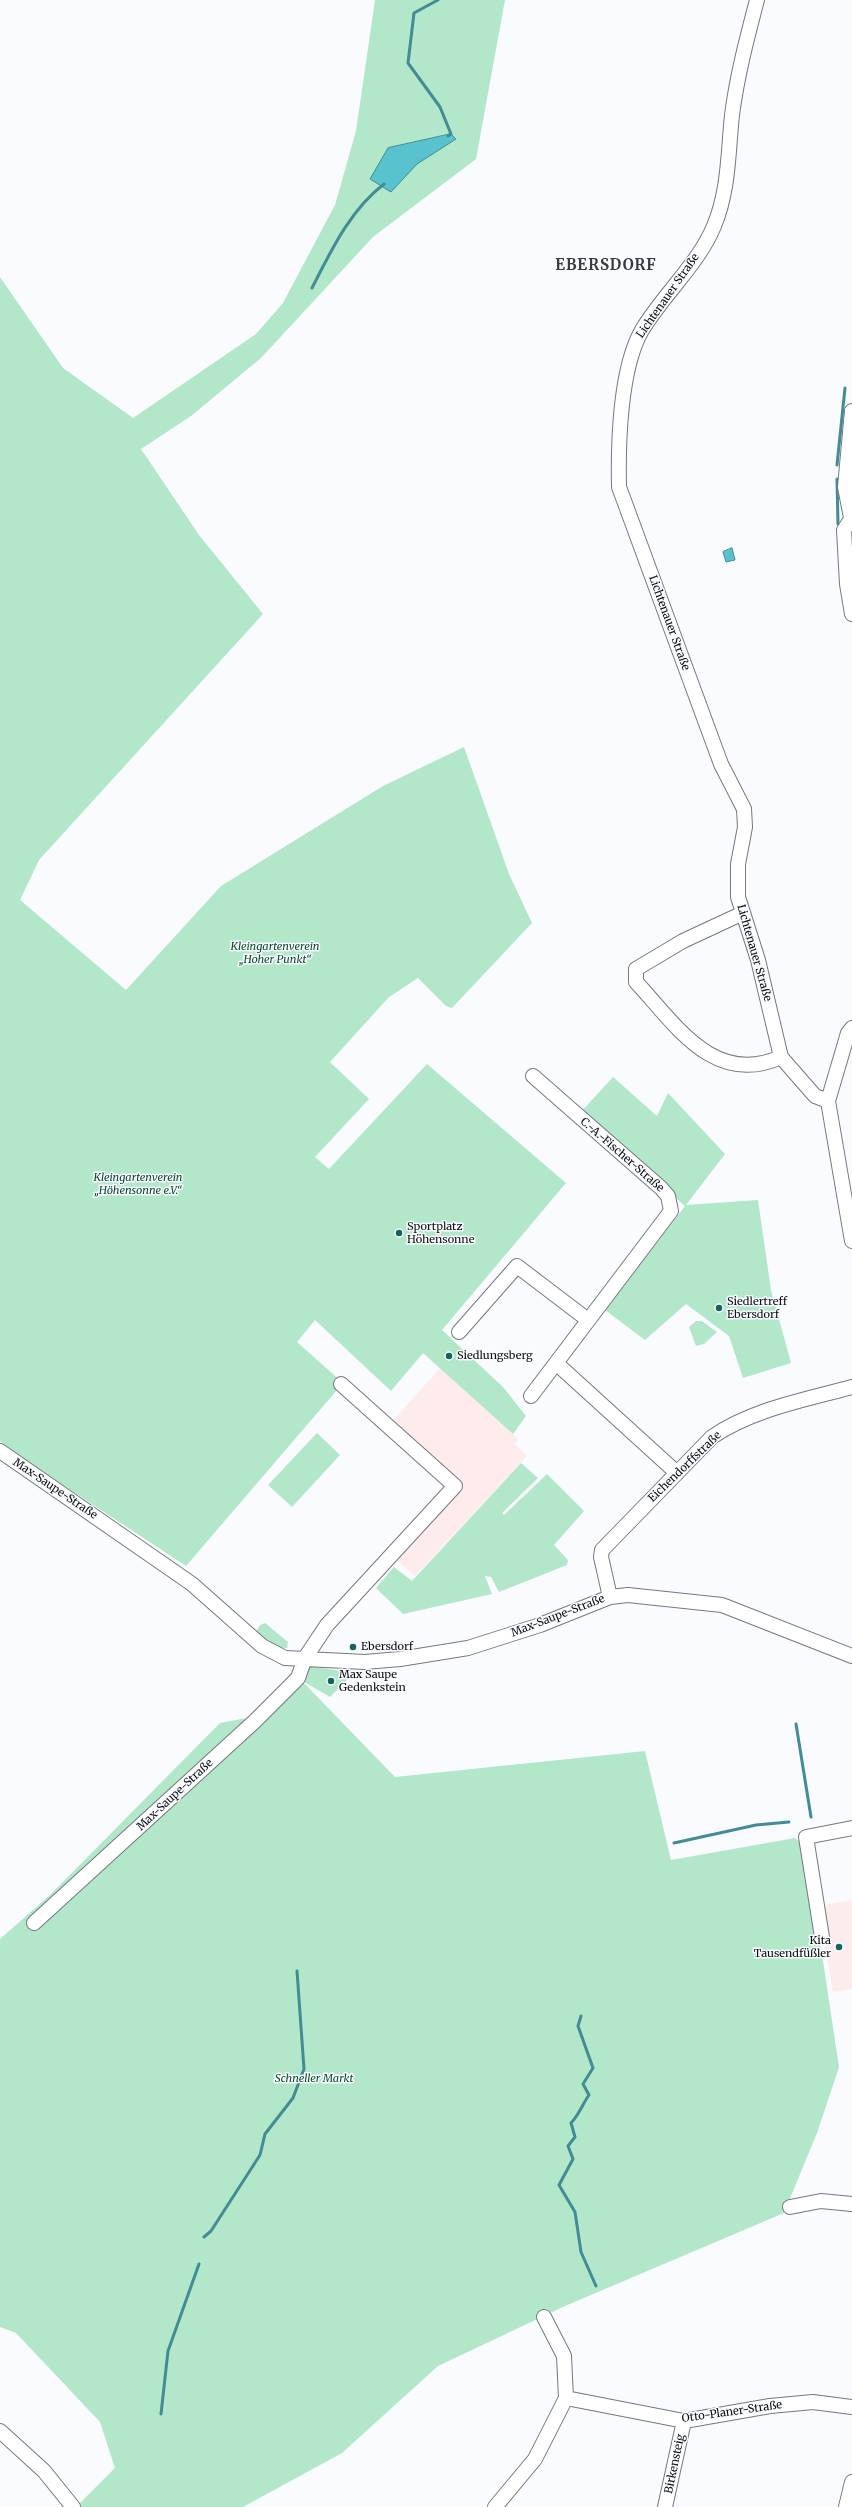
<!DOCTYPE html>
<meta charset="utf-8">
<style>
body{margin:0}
canvas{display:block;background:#f9fbff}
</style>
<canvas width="852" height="2507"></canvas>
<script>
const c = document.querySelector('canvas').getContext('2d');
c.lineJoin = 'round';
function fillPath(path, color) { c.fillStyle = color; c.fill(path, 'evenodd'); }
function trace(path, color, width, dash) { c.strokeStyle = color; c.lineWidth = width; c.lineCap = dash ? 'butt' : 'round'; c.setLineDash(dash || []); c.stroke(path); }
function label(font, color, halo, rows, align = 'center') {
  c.font = font + ' Merriweather,serif'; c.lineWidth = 3; c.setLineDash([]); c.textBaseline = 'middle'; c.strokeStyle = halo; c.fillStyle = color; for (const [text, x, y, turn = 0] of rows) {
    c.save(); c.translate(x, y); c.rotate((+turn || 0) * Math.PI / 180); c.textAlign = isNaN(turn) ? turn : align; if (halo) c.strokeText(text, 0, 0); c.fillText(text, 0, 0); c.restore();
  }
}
fillPath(new Path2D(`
 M440 1368 518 1439 515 1444 527 1456 415 1576 396 1560 463 1486 391 1423Z`), '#fdeceb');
fillPath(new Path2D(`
 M852 1900V1989L833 1992 818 1906Z`), '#fdecec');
fillPath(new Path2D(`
 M375 0H505L476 159 373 237 261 358 191 416 141 449 199 535 263 614 39 860 20 900 126 990 221 886 383 786 464 747 509 874 532 923 452 1008 446 1006 418 978 389 997 330 1062 369 1099 315 1157 329 1169 427 1064 566 1183 442 1330 503 1387 526 1416 513 1434 423 1353 391 1391 315 1320 297 1342 343 1383 186 1566 16 1454 0 1441V277L63 368 133 418 256 334 283 303 335 205 356 131Z
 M613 1077 657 1116 668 1093 725 1154 686 1205 758 1200 771 1290 791 1363 743 1378 729 1336 686 1304 645 1340 605 1310 685 1206 580 1113Z
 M696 1321H702L717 1332 704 1344 696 1346 689 1327Z
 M317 1433 340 1455 292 1507 268 1485Z
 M521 1463 538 1478 502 1513 504 1515 547 1474 584 1511 554 1545 568 1560 567 1565 499 1592 491 1577 485 1576 492 1594 403 1614 376 1588 394 1567 412 1581Z
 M265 1623 288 1642 287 1648 272 1647 256 1632 260 1625Z
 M309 1666 354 1673 330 1697 301 1680 395 1777 645 1751 671 1860 795 1838 800 1842 823 1961 839 2067 817 2133 784 2213 565 2306 438 2366 342 2453 243 2507H76L115 2468 100 2422 16 2333 0 2327V1939L50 1895 220 1723 258 1716Z`), '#b3e7c9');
const water = new Path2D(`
 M451 134 456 139 417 164 391 192 370 179 388 148Z
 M732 548 735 560 726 562 723 552Z`);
fillPath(water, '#58c2cf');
trace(water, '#428c96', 1);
trace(new Path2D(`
 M438 0 414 13 408 63 440 107 451 134 448 136
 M312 288C331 251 350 210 384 184
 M837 465 845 388
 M837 479 838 524
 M796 1724 811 1817
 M674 1843 756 1825 789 1822
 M581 2016 578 2026 593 2068 583 2084 589 2095C582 2105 579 2115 571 2123L575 2137 568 2146 573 2159 559 2185 575 2212 581 2252 596 2286
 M204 2237 211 2231 260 2155 265 2134 293 2098 304 2069 297 1971
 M161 2414 168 2351 199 2264`), '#428c96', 3);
const minor = new Path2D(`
 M757 0C747 38 737 76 732 115 728 153 729 190 714 226 699 263 663 295 642 330 620 368 618 443 619 487L721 764 744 809 745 827 738 864V897L758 960 781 1057 815 1096 828 1101
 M852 411 845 487 852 523
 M851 519 844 530 847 584 852 614
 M741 914 683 941 636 969V982C676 1025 714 1087 781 1057
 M852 1028 848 1033 828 1101 852 1241
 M459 1332 517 1266 588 1320
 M556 1363 677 1473
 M531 1396 671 1211 668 1196 661 1188 533 1076
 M0 1451 192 1584 262 1646 285 1658 365 1662 400 1659 468 1648 540 1625 610 1597 628 1595 722 1605 852 1656
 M610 1597 601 1557 602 1550 712 1437C753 1409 805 1400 852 1387
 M34 1923 255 1721 298 1678 305 1658 327 1625 455 1486 341 1384
 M822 1937 806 1837 852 1828
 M790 2207 821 2201 852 2204
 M566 2398 684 2421 770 2406 813 2402 852 2407
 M0 2431 44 2471 73 2507
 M495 2507 535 2459 566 2398 564 2356 544 2317
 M665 2507 684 2421
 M846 2507 852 2482`);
trace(minor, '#747881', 16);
trace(minor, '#fff', 14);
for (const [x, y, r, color] of [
 [399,1233,4,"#14635f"],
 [719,1308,4,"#14635f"],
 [449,1356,4,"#14635f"],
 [353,1647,4,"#14635f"],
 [331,1681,4,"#14635f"],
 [839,1947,4,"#14635f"]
]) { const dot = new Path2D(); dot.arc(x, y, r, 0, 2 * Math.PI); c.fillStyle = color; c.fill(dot); trace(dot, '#f9fbff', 1.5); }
label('11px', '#0d0f12', '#f9fbff', [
 ["Lichtenauer Straße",668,296,-55],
 ["Lichtenauer Straße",669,623,70],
 ["Lichtenauer Straße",754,953,74],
 ["C.-A.-Fischer-Straße",622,1155,41],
 ["Eichendorffstraße",685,1467,-44],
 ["Max-Saupe-Straße",55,1489,34],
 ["Max-Saupe-Straße",558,1616,-21],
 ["Max-Saupe-Straße",175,1795,-43],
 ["Otto-Planer-Straße",732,2412,-8],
 ["Birkensteig",675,2464,-78]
]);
label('italic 11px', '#0b4a2f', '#f9fbff', [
 ["Kleingartenverein",275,947],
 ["„Hoher Punkt“",275,960],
 ["Kleingartenverein",138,1178],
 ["„Höhensonne e.V.“",138,1191],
 ["Schneller Markt",314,2079]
]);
label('11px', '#0d0f12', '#f9fbff', [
 ["Sportplatz",407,1227],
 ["Höhensonne",407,1240],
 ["Siedlertreff",727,1302],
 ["Ebersdorf",727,1315],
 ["Siedlungsberg",457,1356],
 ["Ebersdorf",361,1647],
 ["Max Saupe",339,1675],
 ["Gedenkstein",339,1688],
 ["Kita",831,1941,"right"],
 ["Tausendfüßler",831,1954,"right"]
], 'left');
c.letterSpacing = '1px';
label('bold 15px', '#363a42', '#f9fbff', [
 ["EBERSDORF",606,266]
]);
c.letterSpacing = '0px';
</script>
